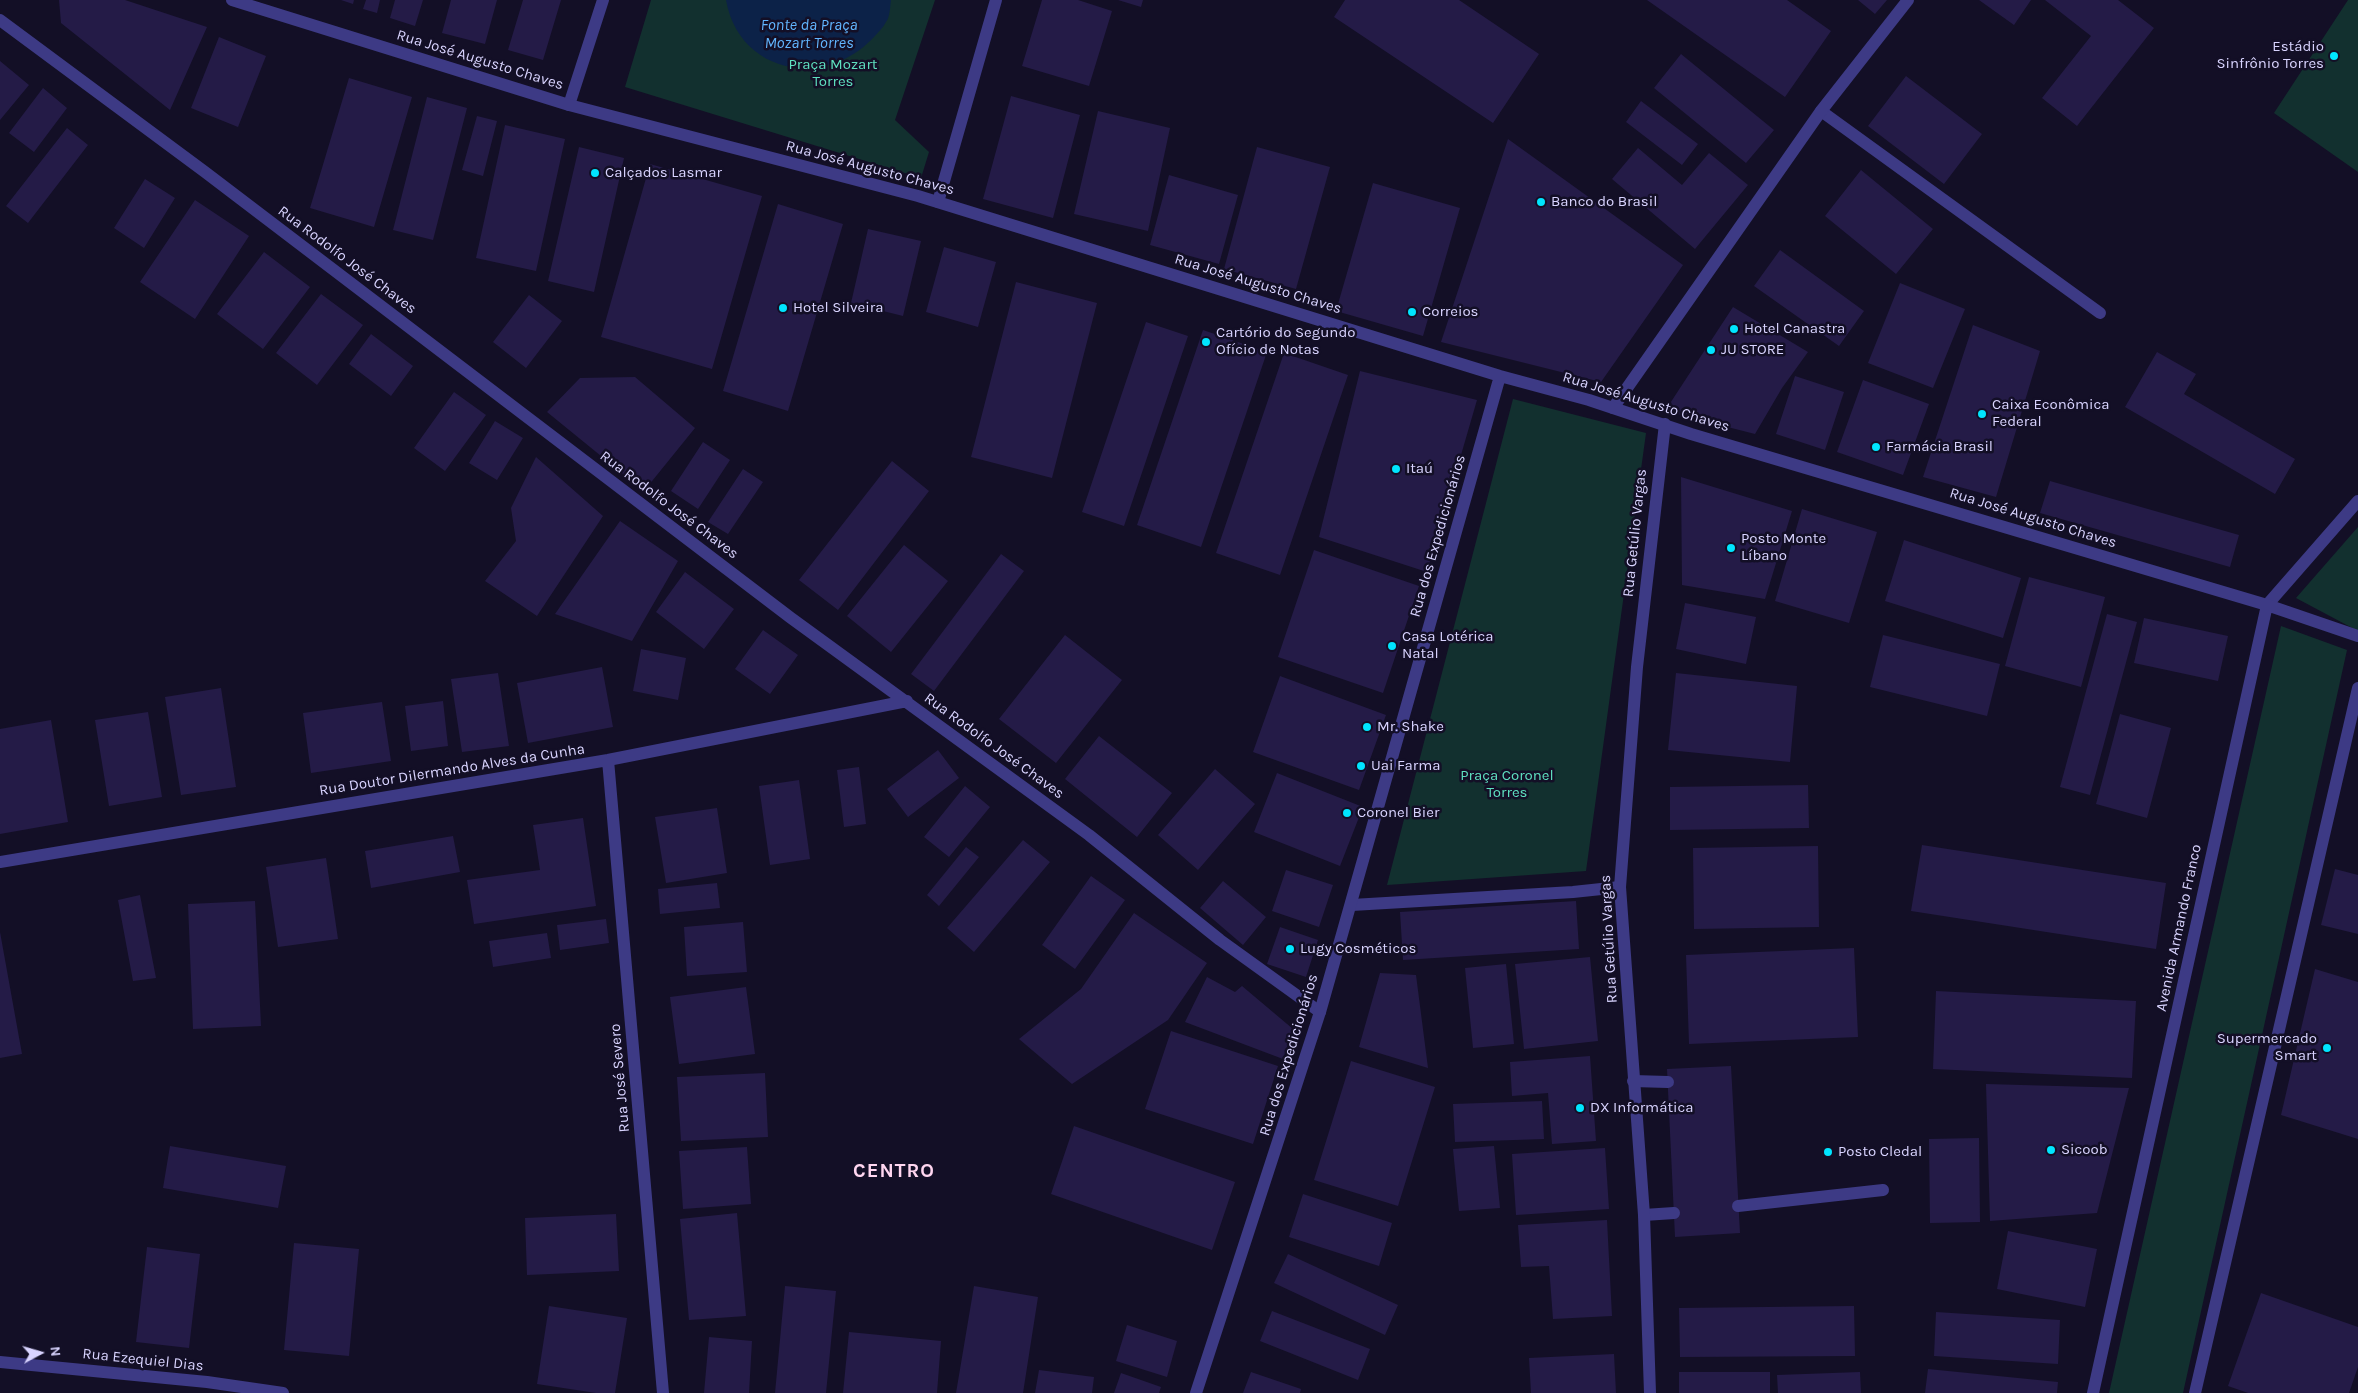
<!DOCTYPE html>
<meta charset="utf-8">
<style>
body{margin:0}
#map{position:relative;width:2358px;height:1393px;overflow:hidden;background:#130f26;font-family:Karla,sans-serif}
canvas{display:block}
.north{position:absolute;left:15px;top:1328px;width:50px;height:50px;-webkit-text-stroke:4px #130f26;paint-order:stroke;rotate:84deg;font-size:14px;font-weight:700;line-height:20px;text-align:center;color:#d9d4ff}
.north::after{content:'';display:block;margin:auto;width:18px;height:22px;background:#d9d4ff;clip-path:polygon(50% 0,100% 100%,50% 72%,0 100%)}
</style>
<div id="map">
<canvas width="2358" height="1393"></canvas>
<div class="north">N</div>
</div>
<script>
const c = document.querySelector('canvas').getContext('2d');
c.lineJoin = 'round';
function fillPath(path, color) { c.fillStyle = color; c.fill(path, 'evenodd'); }
function trace(path, color, width, dash) { c.strokeStyle = color; c.lineWidth = width; c.lineCap = dash ? 'butt' : 'round'; c.setLineDash(dash || []); c.stroke(path); }
function label(font, color, halo, rows, align = 'center') {
  c.font = font + ' Karla,sans-serif'; c.lineWidth = 5; c.setLineDash([]); c.textBaseline = 'middle'; c.strokeStyle = halo; c.fillStyle = color; for (const [text, x, y, turn = 0] of rows) {
    c.save(); c.translate(x, y); c.rotate((+turn || 0) * Math.PI / 180); c.textAlign = isNaN(turn) ? turn : align; if (halo) c.strokeText(text, 0, 0); c.fillText(text, 0, 0); c.restore();
  }
}
fillPath(new Path2D(`
 M651 0H935L895 120 929 152 921 178 625 87Z
 M2348 0H2358V172L2274 113Z
 M1513 399 1646 433 1586 871 1387 885Z
 M2358 527V631L2296 598Z
 M2281 626 2347 650 2183 1393H2109Z`), '#12302f');
fillPath(new Path2D(`
 M726 0H891C890 7 890 17 886 22 883 28 878 32 874 37 825 90 739 74 726 0Z`), '#0c2248');
fillPath(new Path2D(`
 M59 0H125L207 27 170 110 61 23Z
 M341 0H354L353 4Z
 M366 0H380L377 13 363 9Z
 M395 0H423L415 26 390 18Z
 M451 0H497L485 44 442 33Z
 M523 0H561L543 60 508 50Z
 M1042 0H1078L1112 11 1089 86 1022 66Z
 M1118 0H1143L1141 7Z
 M1345 0H1459L1539 54 1493 123 1334 17Z
 M1647 0H1787L1831 31 1785 97Z
 M1858 0H1887L1875 14Z
 M1979 0H2031L2014 25Z
 M2045 0H2118L2154 28 2077 126 2042 98 2091 36Z
 M219 37 266 56 238 127 191 108Z
 M1681 54 1774 130 1746 163 1654 88Z
 M0 61 29 85 0 120Z
 M1906 76 1982 134 1944 184 1868 126Z
 M349 78 412 97 374 227 310 208Z
 M43 88 67 108 34 152 9 133Z
 M1011 96 1080 115 1053 218 983 199Z
 M427 97 467 108 433 240 393 230Z
 M1641 101 1698 144 1682 165 1626 122Z
 M1098 111 1170 128 1148 231 1074 214Z
 M477 116 497 121 483 176 462 170Z
 M505 125 565 139 536 271 476 258Z
 M67 128 88 145 28 223 6 206Z
 M1508 139 1683 265 1601 382 1441 342Z
 M579 147 624 158 594 292 548 281Z
 M1257 147 1330 167 1296 289 1224 269Z
 M1638 148 1682 185 1709 153 1748 185 1695 249 1612 179Z
 M650 164 762 196 712 369 601 337Z
 M1861 170 1933 229 1896 274 1825 216Z
 M1169 175 1238 195 1219 264 1150 245Z
 M145 179 175 198 144 248 114 228Z
 M1373 183 1460 208 1423 336 1336 311Z
 M195 200 249 236 195 319 140 282Z
 M778 204 843 224 788 411 723 391Z
 M868 229 921 241 903 316 851 303Z
 M944 247 996 262 978 327 926 312Z
 M1780 250 1864 311 1839 346 1754 286Z
 M264 252 310 287 263 349 217 314Z
 M1016 282 1097 303 1052 478 971 457Z
 M1900 283 1965 309 1933 388 1868 363Z
 M321 294 363 325 317 385 276 353Z
 M529 295 562 321 526 368 493 342Z
 M1733 307 1808 352 1782 388 1755 434 1665 411Z
 M1146 322 1188 336 1124 526 1082 512Z
 M1973 325 2040 351 1996 497 1923 477Z
 M1203 330 1267 352 1201 547 1137 525Z
 M371 334 413 366 391 396 349 364Z
 M2157 352 2196 374 2184 394 2295 459 2275 494 2125 407Z
 M1284 353 1348 375 1280 575 1216 553Z
 M1360 371 1477 400 1427 572 1319 537Z
 M1795 376 1844 392 1825 450 1776 434Z
 M635 377 695 428 644 491 547 412 580 378Z
 M1863 380 1929 404 1903 475 1837 452Z
 M454 392 486 415 445 471 414 448Z
 M495 421 523 438 497 480 469 463Z
 M703 442 730 460 698 509 671 491Z
 M536 457 603 516 537 616 485 581 516 541 511 508Z
 M892 461 929 491 838 610 799 580Z
 M743 469 763 482 728 534 708 522Z
 M1681 477 1792 511 1765 599 1682 585Z
 M2050 481 2239 535 2230 567 2040 513Z
 M1802 509 1877 532 1849 623 1775 601Z
 M620 521 678 561 632 641 555 614Z
 M1904 540 2021 578 2003 638 1885 601Z
 M904 545 948 581 891 652 847 616Z
 M1314 550 1419 586 1383 693 1278 657Z
 M1001 554 1024 571 934 691 911 674Z
 M685 572 734 609 704 649 656 612Z
 M2029 577 2105 597 2081 687 2005 666Z
 M1685 603 1756 617 1746 664 1676 649Z
 M2107 614 2137 622 2090 795 2060 787Z
 M2144 618 2228 636 2218 681 2134 663Z
 M763 630 798 655 770 694 735 669Z
 M1065 635 1122 680 1056 763 999 719Z
 M1883 635 2000 664 1987 716 1870 687Z
 M641 649 686 658 678 700 633 691Z
 M602 667 613 727 528 743 517 683Z
 M498 673 509 746 462 752 451 679Z
 M1676 673 1797 686 1790 762 1668 750Z
 M1280 676 1386 715 1359 790 1253 752Z
 M221 688 236 787 181 795 165 697Z
 M443 701 448 746 411 751 405 706Z
 M382 702 391 761 311 773 303 713Z
 M148 712 162 797 109 806 95 720Z
 M2120 714 2171 728 2147 818 2096 804Z
 M51 720 68 822 0 834V729Z
 M1099 736 1172 793 1137 837 1065 779Z
 M938 750 959 778 908 817 887 789Z
 M859 767 866 824 844 827 837 770Z
 M1215 769 1255 804 1198 870 1158 835Z
 M1277 773 1363 807 1340 866 1254 832Z
 M799 780 810 859 770 865 759 786Z
 M1808 785 1809 828 1670 830V787Z
 M965 786 990 807 949 857 924 837Z
 M717 808 727 873 666 883 655 817Z
 M583 818 596 906 474 924 467 880 540 870 533 825Z
 M453 836 460 872 371 888 365 851Z
 M1023 840 1050 862 974 952 947 928Z
 M1922 845 2166 883 2156 949 1911 911Z
 M1818 846 1819 927 1694 929 1693 848Z
 M966 847 979 857 939 906 927 895Z
 M326 858 338 939 278 947 266 867Z
 M2335 869 2358 875V934L2321 925Z
 M1286 870 1333 885 1319 927 1272 911Z
 M1091 876 1125 900 1075 969 1042 945Z
 M1223 881 1266 917 1243 945 1200 908Z
 M717 883 720 908 660 914 658 889Z
 M140 895 156 978 133 981 118 900Z
 M255 901 261 1026 193 1029 188 904Z
 M1576 901 1579 949 1403 960 1400 912Z
 M1134 913 1207 963 1168 1020 1072 1084 1019 1039 1081 989Z
 M606 919 609 943 560 950 557 925Z
 M743 922 747 972 687 976 684 927Z
 M1280 927 1318 940 1306 977 1267 964Z
 M0 932 22 1054 0 1058Z
 M547 933 551 958 493 967 489 941Z
 M1854 948 1858 1037 1689 1044 1686 955Z
 M1590 957 1598 1041 1524 1049 1515 964Z
 M1506 964 1514 1044 1473 1048 1465 968Z
 M2315 969 2358 982V1139L2281 1115Z
 M1380 973 1416 975 1428 1068 1359 1047Z
 M1207 977 1235 992 1242 986 1293 1029 1283 1059 1185 1022Z
 M746 987 755 1054 679 1064 670 997Z
 M1936 991 2136 1001 2132 1078 1933 1069Z
 M1171 1031 1278 1066 1253 1144 1145 1109Z
 M1590 1056 1596 1141 1552 1144 1548 1093 1512 1096 1510 1062Z
 M1351 1061 1435 1087 1398 1206 1314 1180Z
 M1731 1066 1740 1233 1675 1237 1667 1069Z
 M765 1073 768 1137 681 1141 677 1077Z
 M1986 1084 2129 1088 2097 1213 1990 1221Z
 M1542 1101 1544 1139 1455 1142 1453 1104Z
 M1074 1126 1235 1182 1212 1250 1051 1194Z
 M1979 1138 1980 1222 1930 1223 1929 1139Z
 M170 1146 286 1166 278 1208 163 1188Z
 M1494 1146 1500 1208 1459 1211 1453 1149Z
 M747 1147 751 1204 683 1209 679 1151Z
 M1605 1148 1609 1209 1516 1215 1512 1154Z
 M1303 1194 1392 1223 1379 1266 1289 1237Z
 M737 1213 746 1316 689 1320 680 1219Z
 M616 1214 619 1271 527 1275 525 1218Z
 M1607 1220 1612 1316 1553 1319 1549 1266 1521 1267 1518 1225Z
 M2008 1231 2097 1249 2085 1307 1997 1289Z
 M294 1243 359 1249 349 1356 284 1350Z
 M147 1247 200 1254 189 1348 136 1342Z
 M1288 1254 1398 1305 1385 1335 1274 1283Z
 M785 1286 836 1291 826 1393H775Z
 M974 1286 1038 1297 1023 1393H956Z
 M2261 1293 2358 1327V1367L2349 1393H2248L2228 1386Z
 M549 1306 627 1318 615 1393H596L537 1384Z
 M1854 1306 1855 1356 1680 1357 1679 1308Z
 M1272 1311 1370 1349 1358 1380 1260 1341Z
 M1936 1312 2060 1320 2058 1364 1934 1356Z
 M1127 1325 1177 1341 1167 1377 1116 1361Z
 M849 1332 941 1341 937 1393H843Z
 M709 1337 752 1341 749 1393H704Z
 M1614 1354 1616 1393H1531L1529 1358Z
 M1928 1369 2058 1382 2057 1393H1925Z
 M1039 1370 1094 1377 1092 1393H1035Z
 M1251 1372 1301 1389 1300 1393H1243Z
 M1679 1372H1770V1393H1679Z
 M1860 1372 1861 1393H1778L1777 1375Z
 M1121 1373 1161 1387 1159 1393H1114Z`), '#241b47');
trace(new Path2D(`
 M1821 111 2100 313
 M1633 1081 1668 1082
 M1738 1206 1883 1190
 M1644 1215 1674 1213`), '#3d3a85', 12);
trace(new Path2D(`
 M1352 905 1573 892 1620 887`), '#3d3a85', 12);
trace(new Path2D(`
 M0 20 205 172 791 618 1089 835 1220 940 1320 1012
 M569 105 603 0
 M938 202 996 0
 M1613 408 1821 111 1908 0
 M2267 605 2358 501
 M608 760 663 1393
 M0 862 608 760 907 701
 M0 1362 207 1382 283 1393`), '#3d3a85', 12);
trace(new Path2D(`
 M232 0 569 105 918 196 1500 376 1589 400 1691 434 2267 605 2358 636
 M1196 1393 1320 1012 1500 376
 M1650 1393 1644 1215 1620 887 1637 667 1665 424
 M2093 1393 2267 605
 M2195 1393 2358 688`), '#3d3a85', 12);
for (const [x, y, r, color] of [
 [2334,56,5,"#00e5ff"],
 [595,173,5,"#00e5ff"],
 [1541,202,5,"#00e5ff"],
 [783,308,5,"#00e5ff"],
 [1412,312,5,"#00e5ff"],
 [1734,329,5,"#00e5ff"],
 [1206,342,5,"#00e5ff"],
 [1711,350,5,"#00e5ff"],
 [1982,414,5,"#00e5ff"],
 [1876,447,5,"#00e5ff"],
 [1396,469,5,"#00e5ff"],
 [1731,548,5,"#00e5ff"],
 [1392,646,5,"#00e5ff"],
 [1367,727,5,"#00e5ff"],
 [1361,766,5,"#00e5ff"],
 [1347,813,5,"#00e5ff"],
 [1290,949,5,"#00e5ff"],
 [2327,1048,5,"#00e5ff"],
 [1580,1108,5,"#00e5ff"],
 [2051,1150,5,"#00e5ff"],
 [1828,1152,5,"#00e5ff"]
]) { const dot = new Path2D(); dot.arc(x, y, r, 0, 2 * Math.PI); c.fillStyle = color; c.fill(dot); trace(dot, '#130f26', 2); }
label('15px', '#d9d4ff', '#130f26', [
 ["Estádio",2324,47,"right"],
 ["Sinfrônio Torres",2324,64,"right"],
 ["Calçados Lasmar",605,173],
 ["Banco do Brasil",1551,202],
 ["Hotel Silveira",793,308],
 ["Correios",1422,312],
 ["Hotel Canastra",1744,329],
 ["Cartório do Segundo",1216,333],
 ["Ofício de Notas",1216,350],
 ["JU STORE",1721,350],
 ["Caixa Econômica",1992,405],
 ["Federal",1992,422],
 ["Farmácia Brasil",1886,447],
 ["Itaú",1406,469],
 ["Posto Monte",1741,539],
 ["Líbano",1741,556],
 ["Casa Lotérica",1402,637],
 ["Natal",1402,654],
 ["Mr. Shake",1377,727],
 ["Uai Farma",1371,766],
 ["Coronel Bier",1357,813],
 ["Lugy Cosméticos",1300,949],
 ["Supermercado",2317,1039,"right"],
 ["Smart",2317,1056,"right"],
 ["DX Informática",1590,1108],
 ["Sicoob",2061,1150],
 ["Posto Cledal",1838,1152]
], 'left');
label('15px', '#d9d4ff', '#130f26', [
 ["Rua José Augusto Chaves",480,60,17],
 ["Rua José Augusto Chaves",870,168,15],
 ["Rua Rodolfo José Chaves",347,260,37],
 ["Rua José Augusto Chaves",1258,284,17],
 ["Rua José Augusto Chaves",1646,402,17],
 ["Rua Rodolfo José Chaves",669,505,37],
 ["Rua José Augusto Chaves",2033,518,17],
 ["Rua Getúlio Vargas",1635,533,-84],
 ["Rua dos Expedicionários",1438,536,-74],
 ["Rua Rodolfo José Chaves",994,746,36],
 ["Rua Doutor Dilermando Alves da Cunha",452,770,-9],
 ["Avenida Armando Franco",2179,928,-78],
 ["Rua Getúlio Vargas",1609,939,-93],
 ["Rua dos Expedicionários",1289,1055,-73],
 ["Rua José Severo",620,1078,-95],
 ["Rua Ezequiel Dias",143,1360,6]
]);
label('15px', '#5fe0c0', '#130f26', [
 ["Praça Mozart",833,65],
 ["Torres",833,82],
 ["Praça Coronel",1507,776],
 ["Torres",1507,793]
]);
label('italic 16px', '#62b6ff', '#130f26', [
 ["Fonte da Praça",809,25],
 ["Mozart Torres",809,43]
]);
c.letterSpacing = '1px';
label('bold 20px', '#ffd6f0', '#130f26', [
 ["CENTRO",894,1171]
]);
c.letterSpacing = '0px';
</script>
